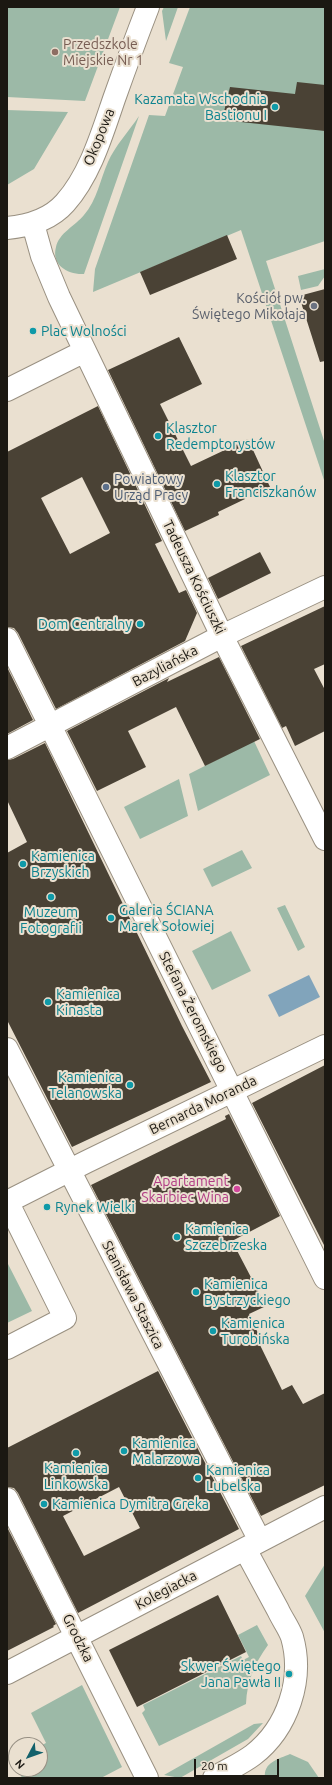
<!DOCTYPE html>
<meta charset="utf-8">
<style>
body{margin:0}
#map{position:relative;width:332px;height:1785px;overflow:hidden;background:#eae0d0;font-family:Ubuntu,sans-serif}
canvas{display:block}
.frame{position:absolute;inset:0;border:8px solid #1b1812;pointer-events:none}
.north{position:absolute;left:8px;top:1737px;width:40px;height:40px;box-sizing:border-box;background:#eae0d0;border:1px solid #979084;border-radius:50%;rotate:229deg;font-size:11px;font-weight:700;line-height:16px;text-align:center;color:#1b1812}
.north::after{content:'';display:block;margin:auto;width:14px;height:18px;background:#13616b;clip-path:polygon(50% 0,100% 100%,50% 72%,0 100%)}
.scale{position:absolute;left:194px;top:1759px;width:85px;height:18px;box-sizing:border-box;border:2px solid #1b1812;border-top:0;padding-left:5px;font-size:12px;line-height:14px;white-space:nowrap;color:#1b1812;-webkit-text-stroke:3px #eae0d0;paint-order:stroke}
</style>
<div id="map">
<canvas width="332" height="1785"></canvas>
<div class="frame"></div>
<div class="north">N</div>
<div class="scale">20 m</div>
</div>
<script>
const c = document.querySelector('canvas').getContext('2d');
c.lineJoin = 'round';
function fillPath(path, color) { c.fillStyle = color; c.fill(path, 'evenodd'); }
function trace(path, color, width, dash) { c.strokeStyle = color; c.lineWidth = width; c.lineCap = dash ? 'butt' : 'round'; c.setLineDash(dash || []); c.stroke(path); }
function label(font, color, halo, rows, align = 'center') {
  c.font = font + ' Ubuntu,sans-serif'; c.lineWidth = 4; c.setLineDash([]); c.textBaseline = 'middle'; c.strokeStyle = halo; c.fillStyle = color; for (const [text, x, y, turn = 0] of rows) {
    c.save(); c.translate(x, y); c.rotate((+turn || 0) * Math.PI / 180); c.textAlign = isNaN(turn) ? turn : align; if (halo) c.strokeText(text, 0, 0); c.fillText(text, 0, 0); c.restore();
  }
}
fillPath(new Path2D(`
 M7 7H120L85 101 7 97Z
 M164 7H178L166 41 162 11Z
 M190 7H325V241L266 261 325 444V483L241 230 93 292 95 269 149 115 165 116 183 67 169 63Z
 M7 110 68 112 34 169 7 185Z
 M139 116 84 274C68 275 51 265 56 247 59 233 75 226 84 215 97 200 100 180 108 162 115 146 129 131 139 116Z
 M325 269V276L318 286 301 290 298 276Z
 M254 741 270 775 198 811 189 774Z
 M179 779 188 816 140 839 124 807Z
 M242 850 252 868 212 887 203 869Z
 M285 905 305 947 298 951 277 908Z
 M231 931 251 971 212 990 192 951Z
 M7 1262 32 1311 7 1323Z
 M325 1564V1633L305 1596Z
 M257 1625 268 1645C255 1663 247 1680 246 1704L159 1746 142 1713 145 1710 143 1705 241 1656 243 1660 249 1657 238 1635Z
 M82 1685 122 1767 101 1778H22L18 1769H40V1746L46 1743 31 1713Z
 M263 1723 248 1739 180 1778 164 1775 254 1724Z
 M290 1754 308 1762 319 1778H265C263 1762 279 1759 290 1754Z`), '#9cb9a7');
fillPath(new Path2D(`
 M309 975 320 997 279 1017 268 995Z`), '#81a4bb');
fillPath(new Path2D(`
 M297 82 325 85V131L222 120 230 87 295 94Z
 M227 235 237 259 150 295 140 272Z
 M325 289V361L320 362 299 296Z
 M179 337 202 384 160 404 191 466 248 439 270 487 218 512 219 515 185 531 108 370Z
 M98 406 162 541 155 544 179 593 186 590 197 613 185 641 56 709 18 633 14 628 7 627V452ZM82 477 110 533 70 554 41 498Z
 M260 552 271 573 218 599 208 578Z
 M325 606V664L314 669 325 690V731L295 746 286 726 282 728 241 646Z
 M219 657 260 739 205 766 176 707 128 731 146 767 97 791 67 731 169 678 167 682Z
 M7 667 33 720 7 734Z
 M45 743 182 1026 211 1082 72 1147 7 1020V853L27 842 7 800V760L13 759Z
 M325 1065V1247L252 1103Z
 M229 1114 280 1216 232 1241 266 1306 249 1314 263 1344 260 1345 282 1390 292 1385 303 1404 325 1393V1485L261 1516 91 1185 226 1119 225 1116Z
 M158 1371 239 1529 78 1613 18 1493 14 1488 7 1487V1448ZM119 1487 140 1528 84 1556 63 1516Z
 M7 1527 56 1624 53 1626 54 1627 7 1651Z
 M218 1595 246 1652 137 1707 109 1650Z`), '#4a4235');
const street = new Path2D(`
 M33 224 42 256 59 297 222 636 325 839
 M7 228C28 226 50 220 65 203 90 175 102 134 114 99 125 68 136 38 148 7
 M7 390 85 351
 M7 639 325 1278
 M7 748 222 636 325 587
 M7 1049 260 1541
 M7 1201 65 1318 7 1348
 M7 1202 86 1162 325 1046
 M7 1499 147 1778
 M7 1673 325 1507
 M214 1778C227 1770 241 1764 253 1755 288 1728 304 1679 292 1637 289 1628 282 1619 278 1610 267 1590 256 1569 245 1549`);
trace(street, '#999081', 24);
trace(street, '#fff', 22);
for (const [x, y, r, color] of [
 [55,52,4,"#8d6e63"],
 [275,107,4,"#0f9aa8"],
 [314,306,4,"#6b7280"],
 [33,331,4,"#0f9aa8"],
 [158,436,4,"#0f9aa8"],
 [217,484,4,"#0f9aa8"],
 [106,487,4,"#5c6f8a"],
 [140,624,4,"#0f9aa8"],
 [23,864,4,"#0f9aa8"],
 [51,897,4,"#0f9aa8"],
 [111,918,4,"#0f9aa8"],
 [48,1002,4,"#0f9aa8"],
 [130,1085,4,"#0f9aa8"],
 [237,1189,4,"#d1479c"],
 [47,1207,4,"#0f9aa8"],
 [177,1237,4,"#0f9aa8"],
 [196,1292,4,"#0f9aa8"],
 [213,1331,4,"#0f9aa8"],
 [124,1451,4,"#0f9aa8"],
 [76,1453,4,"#0f9aa8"],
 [198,1478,4,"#0f9aa8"],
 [44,1504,4,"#0f9aa8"],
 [289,1674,4,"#0f9aa8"]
]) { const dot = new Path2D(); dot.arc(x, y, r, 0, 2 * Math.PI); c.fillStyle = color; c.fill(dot); trace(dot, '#eae0d0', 1.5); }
label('14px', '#785e54', '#eae0d0', [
 ["Przedszkole",63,44],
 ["Miejskie Nr 1",63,60]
], 'left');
label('14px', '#0d838f', '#eae0d0', [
 ["Kazamata Wschodnia",267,99,"right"],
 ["Bastionu I",267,115,"right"],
 ["Plac Wolności",41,331],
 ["Klasztor",166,428],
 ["Redemptorystów",166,444],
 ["Klasztor",225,476],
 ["Franciszkanów",225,492],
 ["Dom Centralny",132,624,"right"],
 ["Kamienica",31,856],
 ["Brzyskich",31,872],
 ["Galeria ŚCIANA",119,910],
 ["Marek Sołowiej",119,926],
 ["Muzeum",51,912,"center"],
 ["Fotografii",51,928,"center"],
 ["Kamienica",56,994],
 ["Kinasta",56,1010],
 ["Kamienica",122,1077,"right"],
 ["Telanowska",122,1093,"right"],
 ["Rynek Wielki",55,1207],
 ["Kamienica",185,1229],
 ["Szczebrzeska",185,1245],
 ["Kamienica",204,1284],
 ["Bystrzyckiego",204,1300],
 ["Kamienica",221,1323],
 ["Turobińska",221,1339],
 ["Kamienica",132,1443],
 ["Malarzowa",132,1459],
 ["Kamienica",76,1468,"center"],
 ["Linkowska",76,1484,"center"],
 ["Kamienica",206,1470],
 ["Lubelska",206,1486],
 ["Kamienica Dymitra Greka",52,1504],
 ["Skwer Świętego",281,1666,"right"],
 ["Jana Pawła II",281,1682,"right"]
], 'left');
label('14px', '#1b1812', '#eae0d0', [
 ["Okopowa",99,137,-68],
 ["Tadeusza Kościuszki",194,577,64],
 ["Bazyliańska",165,666,-28],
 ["Stefana Żeromskiego",193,1012,63],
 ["Bernarda Moranda",203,1105,-26],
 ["Stanisława Staszica",133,1295,63],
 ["Kolegiacka",166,1590,-28],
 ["Grodzka",78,1638,63]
]);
label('14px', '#5b616d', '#eae0d0', [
 ["Kościół pw.",306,298],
 ["Świętego Mikołaja",306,314]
], 'right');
label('14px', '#4e5e75', '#eae0d0', [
 ["Powiatowy",114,479],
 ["Urząd Pracy",114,495]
], 'left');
label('14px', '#b23c85', '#eae0d0', [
 ["Apartament",229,1181],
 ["Skarbiec Wina",229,1197]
], 'right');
</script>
